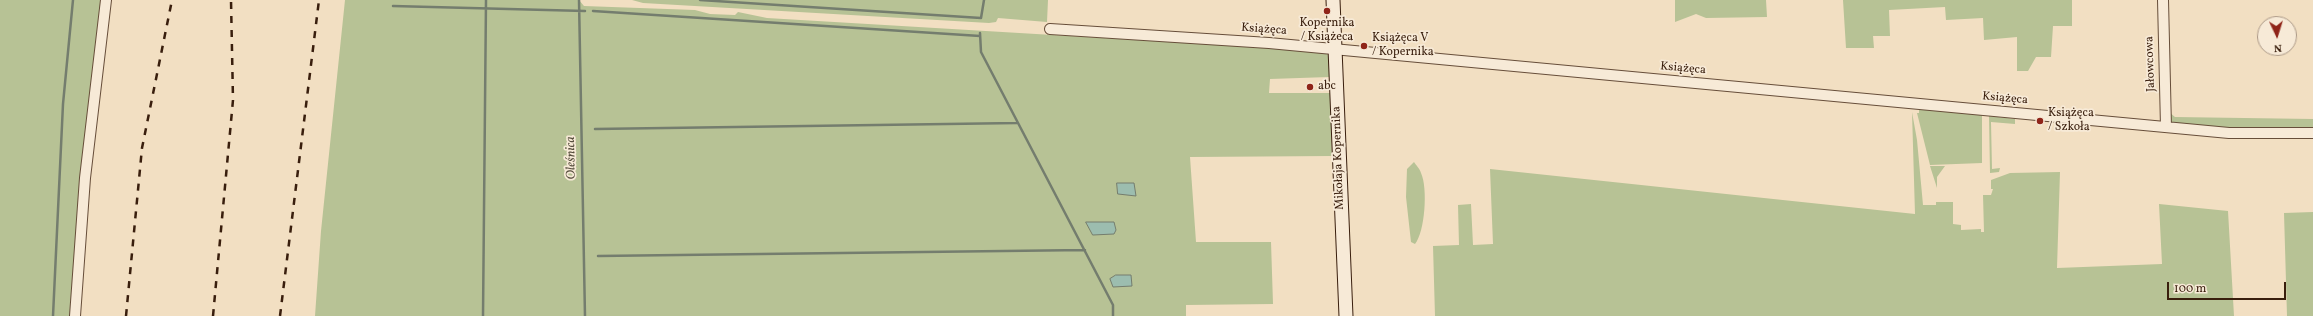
<!DOCTYPE html>
<meta charset="utf-8">
<style>
body{margin:0}
#map{position:relative;width:2313px;height:316px;overflow:hidden;background:#f2dfc2;font-family:Vollkorn,serif}
canvas{display:block}
.north{position:absolute;left:2257px;top:16px;width:40px;height:40px;box-sizing:border-box;background:#f7ead7;border:1px solid #ab9886;border-radius:50%;rotate:176deg;font-size:11px;font-weight:700;line-height:16px;text-align:center;color:#391e0d}
.north::after{content:'';display:block;margin:auto;width:14px;height:18px;background:#8f2418;clip-path:polygon(50% 0,100% 100%,50% 72%,0 100%)}
.scale{position:absolute;left:2167px;top:282px;width:119px;height:18px;box-sizing:border-box;border:2px solid #391e0d;border-top:0;padding-left:5px;font-size:12px;line-height:14px;white-space:nowrap;color:#391e0d;-webkit-text-stroke:3px #f7ead7;paint-order:stroke}
</style>
<div id="map">
<canvas width="2313" height="316"></canvas>
<div class="north">N</div>
<div class="scale">100 m</div>
</div>
<script>
const c = document.querySelector('canvas').getContext('2d');
c.lineJoin = 'round';
function fillPath(path, color) { c.fillStyle = color; c.fill(path, 'evenodd'); }
function trace(path, color, width, dash) { c.strokeStyle = color; c.lineWidth = width; c.lineCap = dash ? 'butt' : 'round'; c.setLineDash(dash || []); c.stroke(path); }
function label(font, color, halo, rows, align = 'center') {
  c.font = font + ' Vollkorn,serif'; c.lineWidth = 3.5; c.setLineDash([]); c.textBaseline = 'middle'; c.strokeStyle = halo; c.fillStyle = color; for (const [text, x, y, turn = 0] of rows) {
    c.save(); c.translate(x, y); c.rotate((+turn || 0) * Math.PI / 180); c.textAlign = isNaN(turn) ? turn : align; if (halo) c.strokeText(text, 0, 0); c.fillText(text, 0, 0); c.restore();
  }
}
fillPath(new Path2D(`
 M0 0H101L72 316H0Z
 M345 0H579L584 6 695 10 710 14 735 15 738 12 767 18 1322 51 1329 56V77L1270 79 1269 93H1330L1332 156 1190 157 1196 242H1271L1273 304 1186 305V316H315L321 231Z
 M632 0H1048L1047 22 998 18 996 22 989 23 643 3Z
 M1675 0H1766L1767 17 1706 18 1696 14 1675 22Z
 M1843 0H2072V26H2053L2051 57H2036L2028 71H2017V37L1984 40 1983 18 1946 20 1945 7 1889 10 1890 36H1873L1874 48H1846Z
 M1919 109 1982 115V163L1930 165 1917 113H1919Z
 M1912 112 1917 140 1923 205H1936V202H1953V224L1961 225V230L1981 229V232H1984L1983 195H1991L1993 189H1991V180L2010 173 2060 172 2057 268 2162 264 2159 204 2228 211 2234 316H1435L1433 246 1459 245 1458 205 1471 204 1473 245 1493 244 1490 169 1915 214Z
 M2169 112 2175 117 2313 119V129L2250 130 2169 123Z
 M1989 116 2015 119V124L1991 122 1992 169 2000 168 1999 172 1990 173Z
 M1414 162C1416 165 1420 169 1421 173 1428 188 1425 232 1415 244L1411 242 1406 197 1407 169Z
 M1930 166H1945L1937 177V188Z
 M2313 212V316H2287L2284 213Z`), '#b7c295');
const water = new Path2D(`
 M1117 183H1134L1136 196 1118 194Z
 M1086 222H1114L1116 230 1114 234 1093 235Z
 M1116 275H1131L1132 286 1113 287 1110 279Z`);
fillPath(water, '#9cbdaf');
trace(water, '#747d6e', 1);
trace(new Path2D(`
 M579 0 585 316
 M700 0 981 18
 M393 6 585 11
 M593 11 980 36
 M981 18 984 0
 M980 33 981 52 1113 305V316
 M595 129 1017 123
 M598 256 1085 250
 M53 316 63 104 73 0
 M483 316 486 0`), '#747d6e', 2.5);
const street = new Path2D(`
 M2163 0 2166 127
 M1050 29 1269 43 2229 133H2313
 M75 316 85 178 106 0`);
const secondary = new Path2D(`
 M1333 0 1346 316`);
trace(street, '#674e3a', 12);
trace(secondary, '#391e0d', 15);
trace(street, '#f7ead7', 10);
trace(secondary, '#f7ead7', 13);
trace(new Path2D(`
 M126 316 142 148 172 0
 M213 316 233 100 231 0
 M280 316 319 0`), '#391e0d', 2.5, [7, 7]);
for (const [x, y, r, color] of [
 [1327,11,4,"#8f2418"],
 [1364,46,4,"#8f2418"],
 [1310,87,4,"#8f2418"],
 [2040,121,4,"#8f2418"]
]) { const dot = new Path2D(); dot.arc(x, y, r, 0, 2 * Math.PI); c.fillStyle = color; c.fill(dot); trace(dot, '#f7ead7', 1.5); }
label('12px', '#391e0d', '#f7ead7', [
 ["Kopernika",1327,24,"center"],
 ["/ Książeca",1327,38,"center"],
 ["Książęca V",1372,39],
 ["/ Kopernika",1372,53],
 ["abc",1318,87],
 ["Książęca",2048,114],
 ["/ Szkoła",2048,128]
], 'left');
label('12px', '#391e0d', '#f7ead7', [
 ["Książęca",1264,30,4],
 ["Jałowcowa",2151,64,-92],
 ["Książęca",1683,69,5],
 ["Książęca",2005,99,5],
 ["Mikołaja Kopernika",1339,158,-92]
]);
label('italic 13px', '#574e3e', '#f7ead7', [
 ["Oleśnica",572,158,-91]
]);
</script>
